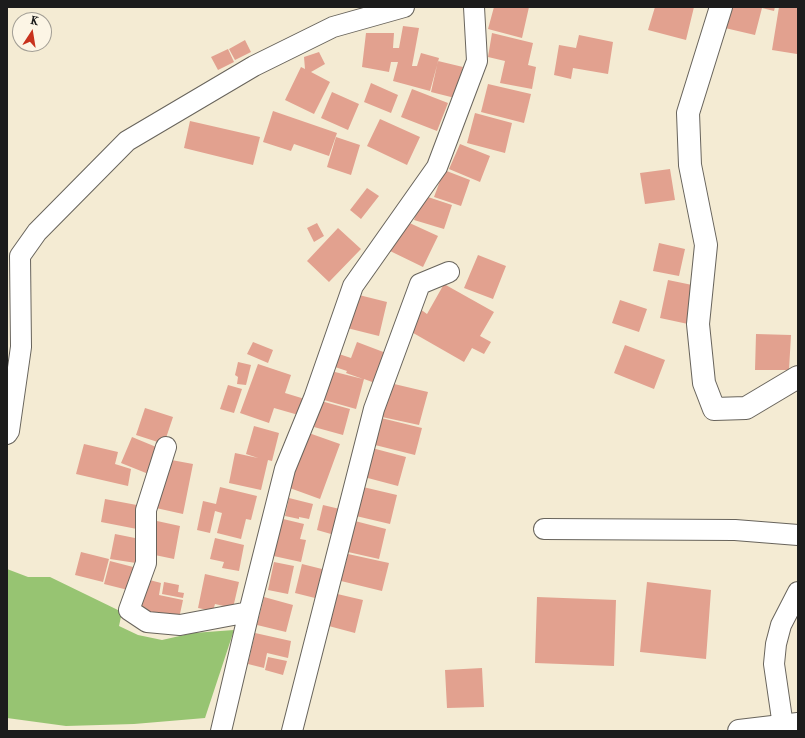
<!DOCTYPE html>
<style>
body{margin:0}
#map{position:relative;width:805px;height:738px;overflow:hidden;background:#f4ebd3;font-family:"IM FELL Double Pica",serif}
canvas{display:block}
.frame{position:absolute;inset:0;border:8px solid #1c1c1c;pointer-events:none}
.north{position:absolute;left:12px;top:12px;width:40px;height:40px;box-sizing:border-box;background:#fcf5e5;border:1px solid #a29e95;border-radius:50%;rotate:12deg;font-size:11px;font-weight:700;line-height:16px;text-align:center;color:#1c1c1c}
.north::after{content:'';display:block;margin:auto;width:14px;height:18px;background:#c8321e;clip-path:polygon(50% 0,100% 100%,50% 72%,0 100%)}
</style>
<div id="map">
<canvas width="805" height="738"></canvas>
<div class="frame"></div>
<div class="north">K</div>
</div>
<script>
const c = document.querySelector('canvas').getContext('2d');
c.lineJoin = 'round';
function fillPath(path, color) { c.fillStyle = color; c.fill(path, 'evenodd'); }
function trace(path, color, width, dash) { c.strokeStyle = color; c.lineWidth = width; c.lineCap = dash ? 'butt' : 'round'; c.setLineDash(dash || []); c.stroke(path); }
fillPath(new Path2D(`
 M7 569 28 577H50L122 612 119 626 138 635 162 640 193 633 234 630 205 718 134 724 66 726 7 718Z`), '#97c472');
fillPath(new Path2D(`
 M494 7H529L522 38 488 29Z
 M655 7H694L686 40 648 30Z
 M731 7H775L774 11 762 8 755 35 725 28Z
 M779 7 798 8 797 54 772 50Z
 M403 26 419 28 412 66H417L421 53 439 58 430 91 393 81 398 62H391L389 72 362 67 366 33H394L393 48H399Z
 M492 33 533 43 528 65 536 67 532 89 500 83 505 61 488 57Z
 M579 35 613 42 608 74 573 68 571 79 554 75 559 45 576 48Z
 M245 40 251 52 235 60 229 49Z
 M228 49 234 62 218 70 211 57Z
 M319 52 325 64 311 72 330 82 314 114 285 100 301 67 305 69 304 57Z
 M438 61 463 67 455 98 431 92Z
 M371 83 398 95 391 113 364 102Z
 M488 84 531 94 524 123 481 112Z
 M412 89 448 103 437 131 401 117Z
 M332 92 359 104 348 130 321 118Z
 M273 111 337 133 329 156 294 144 291 151 263 142Z
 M475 113 512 123 505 153 467 143Z
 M380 119 420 137 407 165 367 146Z
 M190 121 260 137 253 165 184 148Z
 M336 137 360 145 351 175 327 167Z
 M460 144 490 156 480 182 449 169Z
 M670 169 675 200 645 204 640 173Z
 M444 170 470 180 461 206 434 197Z
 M367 188 379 196 361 219 350 210Z
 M422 195 452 205 444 229 414 220Z
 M403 220 438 236 423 267 388 250Z
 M317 223 324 236 314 242 307 228Z
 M338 228 361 249 329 282 307 261Z
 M659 243 685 249 679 276 653 271Z
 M478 255 506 266 493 299 464 288Z
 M668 280 697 286 688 324 660 318Z
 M444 284 494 312 480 336 491 342 484 354 472 348 464 362 408 330 420 309 427 314Z
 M355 294 387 302 379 336 347 328Z
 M620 300 647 309 639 332 612 323Z
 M756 334 791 335 789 370H755Z
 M253 342 273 350 268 363 247 354Z
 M357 342 386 353 375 383 364 379 356 409 324 400 331 371 363 379 346 373 347 371 335 367 339 354 351 358Z
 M625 345 665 360 654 389 614 373Z
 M238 362 251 365 246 385 237 384 238 377 235 375Z
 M258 364 291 375 285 393 308 400 302 416 274 408 269 423 240 413Z
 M390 383 428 392 419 425 382 417Z
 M228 385 242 389 234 413 220 409Z
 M321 401 350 409 343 435 314 427Z
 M145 408 173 417 164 444 136 435Z
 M377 417 422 428 415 455 371 444Z
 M254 426 279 433 272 461 268 460 261 490 229 483 235 453 258 458 246 454Z
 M306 432 340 444 320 499 287 487Z
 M132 437 161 449 151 475 121 463Z
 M84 444 118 452 115 464 131 469 128 486 76 474Z
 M372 448 406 457 398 486 364 477Z
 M166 459 193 464 183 514 156 508Z
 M220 487 257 496 251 520 246 519 241 539 217 533 222 513 215 511 210 533 197 530 203 501 216 504Z
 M363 487 397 495 390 524 356 516Z
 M289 498 313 504 309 519 299 517V519L285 516Z
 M105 499 142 506 137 529 101 522Z
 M323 505 344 510 338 536 317 530Z
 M279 518 304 524 300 539 306 540 301 562 269 555Z
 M157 521 180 526 174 559 150 554Z
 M355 521 386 529 379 559 348 552Z
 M115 534 140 539 136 563 110 559Z
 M215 538 244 545 239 571 222 568 224 562 210 559Z
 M81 552 109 559 103 582 75 575Z
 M348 554 389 563 382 591 341 581Z
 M110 561 137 568 132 591 104 584Z
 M274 562 294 566 288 594 268 590Z
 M302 564 330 571 323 600 295 593Z
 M205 574 239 582 233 608 215 604 213 611 198 608Z
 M142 578 161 583 159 595 183 600 178 623 155 613 135 608Z
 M164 582 179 585 178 592 184 593 183 598 162 594Z
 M647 582 711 590 706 659 640 652Z
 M333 593 363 600 355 633 325 625Z
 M264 597 293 605 286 632 257 625Z
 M537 597 616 600 614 666 535 663Z
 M255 633 291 641 288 658 267 653 264 668 248 664Z
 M268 657 287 661 283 675 265 670Z
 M482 668 484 707 447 708 445 670Z`), '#e2a18f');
const street = new Path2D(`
 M7 434 9 431 21 347 20 256 37 232 127 141 254 66 333 27 404 7
 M166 447 146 510V563L129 610 147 622 180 625 249 612
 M544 529 735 530 798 535
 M783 726 774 664 776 644 781 625 798 592
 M221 731 249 612 285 469 314 398 353 286 437 167 477 61 474 7
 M292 731 374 409 420 284 449 272`);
const secondary = new Path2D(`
 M721 7 688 113 690 165 706 245 698 324 704 383 714 409 746 408 798 377
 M739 731 798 724`);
trace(street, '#68645c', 22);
trace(secondary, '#68645c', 24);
trace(street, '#fff', 20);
trace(secondary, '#fff', 22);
</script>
